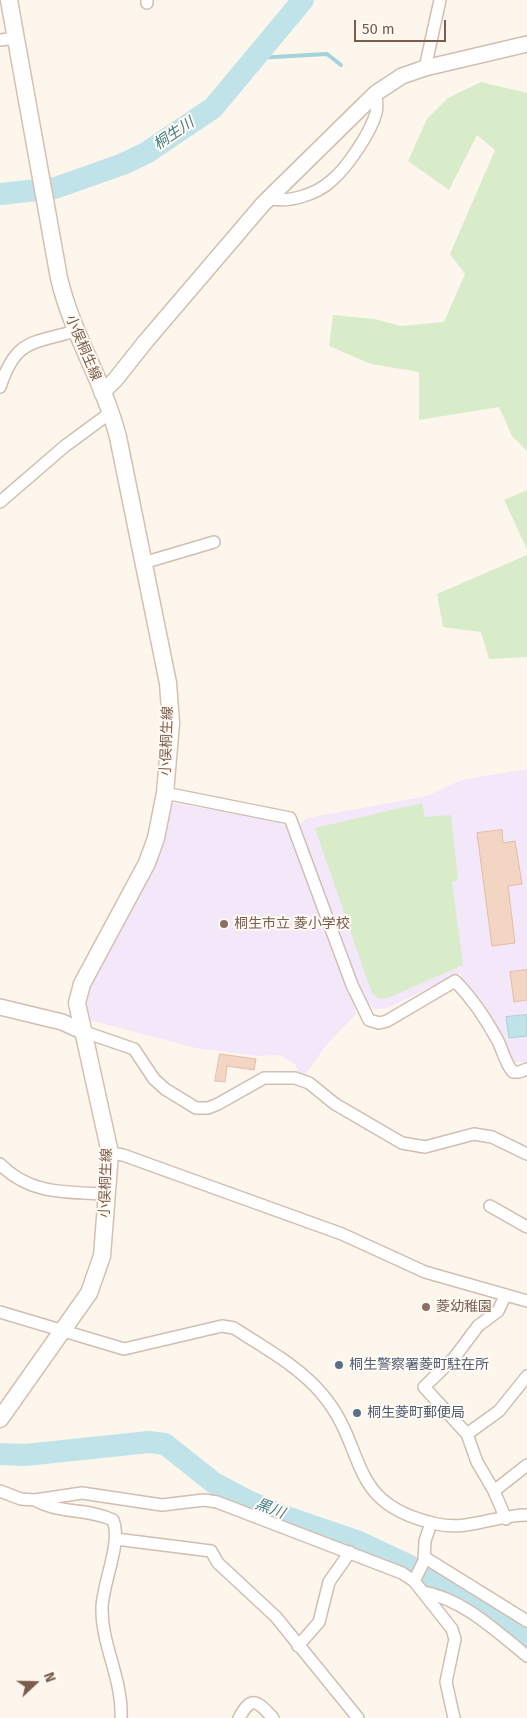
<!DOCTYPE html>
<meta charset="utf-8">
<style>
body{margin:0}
#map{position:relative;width:527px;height:1718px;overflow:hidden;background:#fdf6ec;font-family:"Fira Sans",sans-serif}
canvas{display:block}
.north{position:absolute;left:10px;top:1658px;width:50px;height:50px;-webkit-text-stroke:4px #fffaf3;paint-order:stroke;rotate:69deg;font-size:14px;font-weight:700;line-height:20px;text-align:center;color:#7a5c4d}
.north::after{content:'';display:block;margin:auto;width:18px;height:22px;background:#7a5c4d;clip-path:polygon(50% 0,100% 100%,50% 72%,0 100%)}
.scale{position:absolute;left:354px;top:20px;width:92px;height:22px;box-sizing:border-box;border:2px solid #7a5c4d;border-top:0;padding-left:6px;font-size:15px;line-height:18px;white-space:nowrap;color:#7a5c4d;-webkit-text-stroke:4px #fffaf3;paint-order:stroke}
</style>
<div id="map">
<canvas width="527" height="1718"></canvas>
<div class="north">N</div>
<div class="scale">50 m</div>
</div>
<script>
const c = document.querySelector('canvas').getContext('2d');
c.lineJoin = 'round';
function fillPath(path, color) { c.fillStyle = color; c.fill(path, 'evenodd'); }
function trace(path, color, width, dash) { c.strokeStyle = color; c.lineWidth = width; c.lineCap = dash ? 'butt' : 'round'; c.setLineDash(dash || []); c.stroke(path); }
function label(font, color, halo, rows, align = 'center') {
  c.font = font + ' "Fira Sans","Noto Sans JP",sans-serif'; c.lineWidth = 4; c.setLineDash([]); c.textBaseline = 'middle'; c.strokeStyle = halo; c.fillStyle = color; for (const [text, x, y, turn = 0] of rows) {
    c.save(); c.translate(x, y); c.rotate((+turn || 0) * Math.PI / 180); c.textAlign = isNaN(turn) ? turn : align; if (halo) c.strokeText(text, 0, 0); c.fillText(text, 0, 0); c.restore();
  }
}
fillPath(new Path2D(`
 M527 769V1062H512L464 985 461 973 387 1008 374 1009 362 998 300 829V824L307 818 427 796 461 780Z
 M174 803 273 820 287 827 291 834 347 981 356 1014 323 1049 305 1076 298 1073 296 1065 280 1055 255 1056 196 1048 89 1020 86 1004 90 989 109 950 168 808Z`), '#f3e8fa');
fillPath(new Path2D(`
 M481 82 527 93V451L512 436 499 407 419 420V372L371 364 329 346 333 315 375 319 401 326 444 322 465 274 450 254 495 150 477 135 449 190 408 161 427 119 448 98Z
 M527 490V549L504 500Z
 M527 555V657L489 659 481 632 443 627 437 594Z
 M422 803 425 817 451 815 458 880 452 882 463 965 388 998 379 999 372 993 364 971 315 828Z`), '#d8ecc9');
const water = new Path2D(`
 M527 1015V1036L509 1038 506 1017Z`);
fillPath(water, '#bfe3e8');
trace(water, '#a5d3da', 1);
trace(new Path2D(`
 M256 58 327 54 341 65`), '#a5d3da', 4);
trace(new Path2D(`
 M0 194 55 188 123 164 146 153 213 108 303 0
 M0 1454 25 1455 149 1442 165 1444 214 1483 246 1500 283 1516 359 1542 429 1575 506 1623 527 1640`), '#bfe3e8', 22);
const building = new Path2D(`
 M502 830 503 843 515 841 522 884 508 886 515 943 492 946 477 833Z
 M527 970V1000L514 1002 510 972Z
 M220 1054 256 1059 254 1070 227 1066 225 1082 215 1081Z`);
fillPath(building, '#f3d5c3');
trace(building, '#e6bba3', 1);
const minor = new Path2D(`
 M147 0V3
 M0 40 16 38
 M425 68 440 0
 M269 198C287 204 317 194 331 181 347 168 371 132 376 113 378 107 376 100 376 93
 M0 387C16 339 31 344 75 331
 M0 502 65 446 110 413
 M143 563 214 542
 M165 793 290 818 352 985 369 1020 379 1023 387 1021 455 981C472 998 486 1019 498 1041 503 1051 505 1063 513 1072H519L527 1069
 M82 1031 134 1049 154 1079 165 1089 196 1108H208L218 1104 264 1078H295L309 1083 335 1104 402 1143 425 1147 474 1134 492 1137 527 1154
 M110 1153 123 1155 342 1234 425 1272 527 1301
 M0 1164C30 1195 67 1192 108 1194
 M490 1206 527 1227
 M505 1296 498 1311 478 1326 454 1358 424 1387 467 1434 477 1462 494 1491 506 1519
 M0 1312 124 1349 222 1326 234 1328C264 1348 299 1366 322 1394 369 1449 344 1504 437 1524 468 1531 496 1515 527 1515
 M467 1434 499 1411 527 1376
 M0 1491 21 1499 35 1500 82 1493 162 1505 204 1500 217 1502 402 1573 414 1581 452 1629 455 1639 446 1682 454 1718
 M494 1491 527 1465
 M35 1500C59 1514 88 1508 113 1520 122 1543 103 1582 102 1607 101 1645 123 1679 121 1718
 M116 1539 211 1551 218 1563 276 1617 358 1718
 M424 1557 527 1621
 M414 1581 424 1561 425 1541 431 1523
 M423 1592C463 1599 496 1631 527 1656
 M298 1646 319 1622 329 1582 350 1552
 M239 1718C252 1694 258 1702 273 1718`);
const tertiary = new Path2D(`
 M102 393 115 380 146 341 263 204 376 93 402 76 425 68 527 44
 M0 1007 62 1022 82 1031`);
const secondary = new Path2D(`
 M0 1419 89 1293 102 1256 110 1153 77 1003 82 984 147 863 156 838 165 793 171 723 168 683 118 437C104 382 72 334 59 278L9 0`);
trace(minor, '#d1beb0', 14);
trace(tertiary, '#d1beb0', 18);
trace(secondary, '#d6c0b0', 19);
trace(minor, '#fff', 11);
trace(tertiary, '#fff', 15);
trace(secondary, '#fff', 16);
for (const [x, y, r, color] of [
 [224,924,5,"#8d6e63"],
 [426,1307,5,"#8d6e63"],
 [339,1365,5,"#5c6f8a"],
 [357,1413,5,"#5c6f8a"]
]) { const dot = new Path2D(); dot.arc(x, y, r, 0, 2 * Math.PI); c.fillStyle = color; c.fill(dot); trace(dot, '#fffaf3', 2); }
label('14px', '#7a5c4d', '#fffaf3', [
 ["小俣桐生線",83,348,67],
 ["小俣桐生線",167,741,-88],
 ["小俣桐生線",106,1183,-88]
]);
label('14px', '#785e54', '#fffaf3', [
 ["桐生市立 菱小学校",234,924],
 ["菱幼稚園",436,1307]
], 'left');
label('14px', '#4e5e75', '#fffaf3', [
 ["桐生警察署菱町駐在所",349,1365],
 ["桐生菱町郵便局",367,1413]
], 'left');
label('italic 15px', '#437c86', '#fffaf3', [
 ["桐生川",174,134,-34],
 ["黒川",270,1509,21]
]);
</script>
